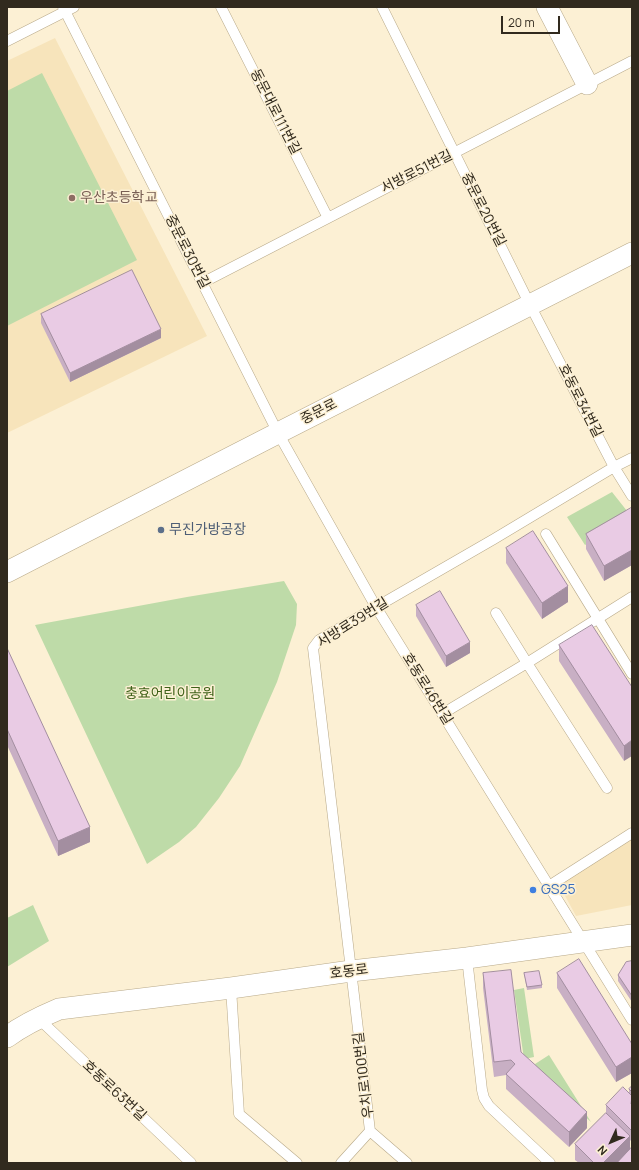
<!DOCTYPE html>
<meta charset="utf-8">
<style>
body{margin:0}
#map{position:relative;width:639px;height:1170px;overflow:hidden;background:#fcf0d4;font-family:Manrope,sans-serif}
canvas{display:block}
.frame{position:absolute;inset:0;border:8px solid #312a1e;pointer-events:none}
.north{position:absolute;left:591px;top:1122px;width:40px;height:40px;-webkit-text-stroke:3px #fcf0d4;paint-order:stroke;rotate:226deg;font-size:11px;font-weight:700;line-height:16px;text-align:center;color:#312a1e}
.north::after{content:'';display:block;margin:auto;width:14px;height:18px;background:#312a1e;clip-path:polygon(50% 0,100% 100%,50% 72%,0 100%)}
.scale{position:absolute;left:501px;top:16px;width:59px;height:18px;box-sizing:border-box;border:2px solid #312a1e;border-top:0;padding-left:5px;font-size:12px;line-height:14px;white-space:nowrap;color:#312a1e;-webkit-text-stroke:3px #fcf0d4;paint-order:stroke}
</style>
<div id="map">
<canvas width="639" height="1170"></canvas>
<div class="frame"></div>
<div class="north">N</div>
<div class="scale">20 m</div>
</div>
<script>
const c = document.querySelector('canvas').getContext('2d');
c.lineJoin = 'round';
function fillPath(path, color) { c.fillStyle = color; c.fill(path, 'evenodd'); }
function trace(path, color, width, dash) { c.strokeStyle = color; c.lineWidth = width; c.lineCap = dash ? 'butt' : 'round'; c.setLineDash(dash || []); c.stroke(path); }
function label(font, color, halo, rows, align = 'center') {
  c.font = font + ' Manrope,"Noto Sans KR",sans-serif'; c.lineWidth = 3; c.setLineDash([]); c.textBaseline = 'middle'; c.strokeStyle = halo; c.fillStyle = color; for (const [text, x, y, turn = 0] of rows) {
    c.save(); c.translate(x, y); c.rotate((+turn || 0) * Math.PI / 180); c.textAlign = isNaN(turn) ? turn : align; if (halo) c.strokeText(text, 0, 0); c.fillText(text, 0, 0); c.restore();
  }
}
fillPath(new Path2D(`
 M55 38 207 336 7 433V61Z
 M632 835V905L576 916 557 881Z`), '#f7e4bb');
fillPath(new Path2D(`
 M42 73 137 260 7 326V91Z
 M612 492 631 516 585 545 567 517Z
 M284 581 297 604 296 625 277 682 240 766 219 798 196 827 179 842 147 864 35 625 187 597Z
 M33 905 49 941 7 967V918Z
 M524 988 534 1057 524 1059 514 990Z
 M549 1055 591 1122 536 1072 535 1064Z`), '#bedba8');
const lane = new Path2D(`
 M63 7 278 433 376 607 632 1020
 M221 7 328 218
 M382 7 530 305 614 467 632 496
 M7 41 74 7
 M202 283 632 61
 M546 534 632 674
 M496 613 527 663 632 597
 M442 714 527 663 607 788
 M549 886 632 833
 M467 958 482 1090 484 1098 489 1106 550 1163
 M231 988 239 1114 297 1163
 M38 1018 191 1163
 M341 1163 370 1131
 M407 1163 370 1131 313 648 319 640 494 539 614 467 632 458`);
const street = new Path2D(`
 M547 7 587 84
 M7 572 278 433 632 253
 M7 1037C23 1025 40 1017 59 1009L231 988 351 971 467 958 632 935`);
trace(lane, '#b8a989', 11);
trace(street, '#b8a989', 22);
trace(lane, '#fff', 10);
trace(street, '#fff', 21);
fillPath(new Path2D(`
 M41 314 161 338 70 382 41 323Z
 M632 509V565L604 581 586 549V534Z
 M506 548 568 602 542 619 506 563Z
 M416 605 470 653 446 667 416 616Z
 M559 645 632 687 624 761 559 661Z
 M7 648 90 842 58 856 7 745Z
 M632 961V1002L618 981V975Z
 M483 973 521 1052 587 1128 569 1147 506 1089V1075L494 1077 483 988Z
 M524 973 542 985V988L527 990Z
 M557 973 632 1044V1073L616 1082 557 988Z
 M632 1086V1142L630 1140V1149L632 1163H579L575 1160V1144L606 1113V1105L629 1093V1089Z`), '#c8afc4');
fillPath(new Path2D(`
 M161 329V338L70 382V373Z
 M632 550V565L604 581V566Z
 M568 586V602L542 619V603Z
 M470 642V653L446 667V656Z
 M632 740V756L624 761V746Z
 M90 827V842L58 856V841Z
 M632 1057V1073L616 1082V1067Z
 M587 1112V1128L569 1147V1132Z
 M630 1136V1151L618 1163H603Z`), '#a38ea0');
const building = new Path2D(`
 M132 270 161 329 70 373 41 314Z
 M631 508 632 509V550L604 566 586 534Z
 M533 531 568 586 542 603 506 548Z
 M440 591 470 642 446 656 416 605Z
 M592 625 632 687V740L624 746 559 645Z
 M7 648 90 827 58 841 7 729Z
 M579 959 632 1044V1057L616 1067 557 973Z
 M632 961V996L618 975 626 962Z
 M511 970 521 1052 587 1112 569 1132 506 1074 515 1064 511 1060 494 1062 483 973Z
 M539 971 542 985 527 987 524 973Z
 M632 1086V1092L629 1089Z
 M623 1087 632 1096 631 1104H632V1131L606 1105Z
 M606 1113 630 1136 603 1163H594L575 1144Z
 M632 1147V1163H617Z`);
fillPath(building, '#e9cbe4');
trace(building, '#a38ea0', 1);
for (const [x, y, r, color] of [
 [72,198,4,"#8d6e63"],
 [161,530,4,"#5c6f8a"],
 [533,890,4,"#3f7fe0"]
]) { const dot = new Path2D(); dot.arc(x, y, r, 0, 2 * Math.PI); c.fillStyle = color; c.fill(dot); trace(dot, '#fcf0d4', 1.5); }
label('14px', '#312a1e', '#fcf0d4', [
 ["동문대로111번길",275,112,63],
 ["서방로51번길",417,172,-27],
 ["중문로20번길",483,210,63],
 ["중문로30번길",187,252,63],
 ["호동로34번길",580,401,63],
 ["중문로",319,412,-27],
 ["서방로39번길",353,623,-32],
 ["호동로46번길",427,689,58],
 ["호동로",349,972,-7],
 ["우치로100번길",364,1075,-97],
 ["호동로63번길",114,1091,43]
]);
label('14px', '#785e54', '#fcf0d4', [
 ["우산초등학교",80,198]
], 'left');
label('14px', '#4e5e75', '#fcf0d4', [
 ["무진가방공장",169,530]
], 'left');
label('14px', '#3f6219', '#fcf0d4', [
 ["충효어린이공원",170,694]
]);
label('14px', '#366cbe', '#fcf0d4', [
 ["GS25",541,890]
], 'left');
</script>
